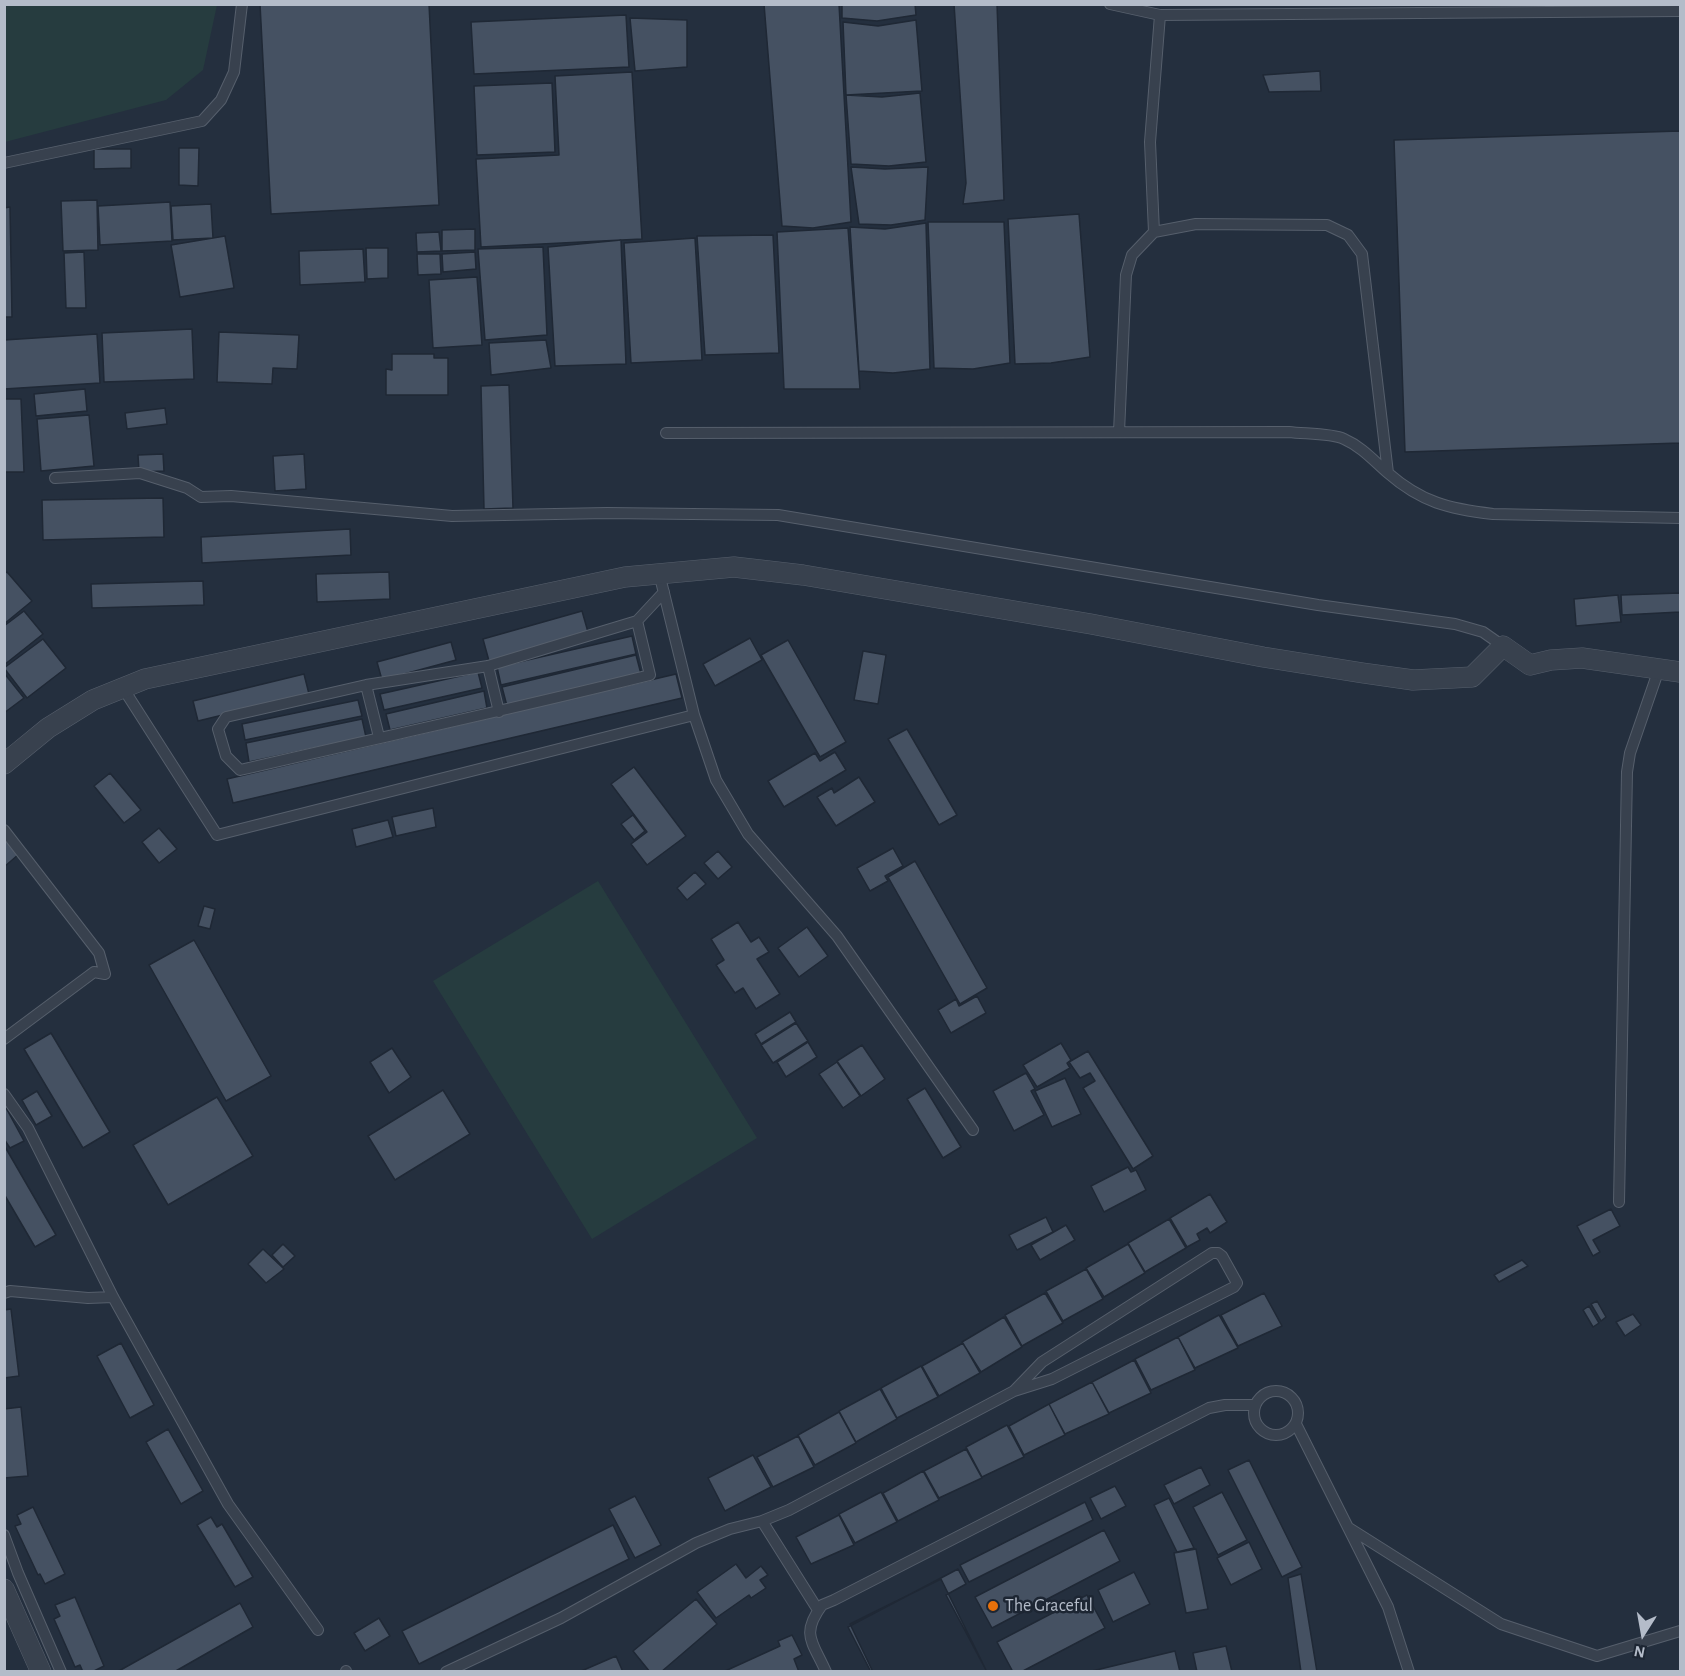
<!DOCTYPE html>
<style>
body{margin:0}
#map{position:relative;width:1685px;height:1676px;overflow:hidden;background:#242f3e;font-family:"Alegreya Sans",sans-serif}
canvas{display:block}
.frame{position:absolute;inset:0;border:6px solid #b4bcc9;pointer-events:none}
.north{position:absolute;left:1613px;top:1604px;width:60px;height:60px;-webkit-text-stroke:4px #1d2633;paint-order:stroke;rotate:191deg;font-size:16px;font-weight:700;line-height:24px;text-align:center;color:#b4bcc9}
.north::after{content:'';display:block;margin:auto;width:21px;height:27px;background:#b4bcc9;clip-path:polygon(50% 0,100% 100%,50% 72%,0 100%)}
</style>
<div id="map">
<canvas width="1685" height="1676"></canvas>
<div class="frame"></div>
<div class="north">N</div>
</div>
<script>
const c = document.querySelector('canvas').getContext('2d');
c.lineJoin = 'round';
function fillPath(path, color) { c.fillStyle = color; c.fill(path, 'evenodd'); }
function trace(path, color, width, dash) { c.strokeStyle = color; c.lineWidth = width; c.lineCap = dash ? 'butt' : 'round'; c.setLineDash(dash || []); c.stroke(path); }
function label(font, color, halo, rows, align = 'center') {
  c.font = font + ' "Alegreya Sans",sans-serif'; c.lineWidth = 5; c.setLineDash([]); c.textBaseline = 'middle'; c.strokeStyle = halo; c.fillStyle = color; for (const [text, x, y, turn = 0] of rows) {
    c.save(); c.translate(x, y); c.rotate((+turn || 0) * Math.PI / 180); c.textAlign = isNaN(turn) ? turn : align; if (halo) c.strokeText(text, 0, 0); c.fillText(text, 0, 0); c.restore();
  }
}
fillPath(new Path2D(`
 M5 4H217V5L203 70 166 100 5 142Z
 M598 881 757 1138 592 1239 433 981Z`), '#263c3f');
const building = new Path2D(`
 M260 4H429L439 205 271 214Z
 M764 4H839L851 222 813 228 782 226Z
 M842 4H915L916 15 877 21 842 18Z
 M954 4H997L1004 200 963 204 966 183Z
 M626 15 629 67 474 74 471 22Z
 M630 18 687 20V67L635 71Z
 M916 20 922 91 846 95 843 22 878 26Z
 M1320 71 1321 91 1269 92 1263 75Z
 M632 72 642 239 481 247 476 159 559 155 555 76Z
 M552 83 555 152 477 155 474 86Z
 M920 93 926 162 889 166 851 164 846 95 882 97Z
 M1680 131V443L1405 452 1394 140Z
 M179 148H199L198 186 179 185Z
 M94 149H131V168L94 169Z
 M851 167 885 169 928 167 925 220 891 225 859 224Z
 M97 200 98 250 63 251 61 201Z
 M170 202 172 241 100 245 98 206Z
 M211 204 213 238 173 240 171 206Z
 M10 207 12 317H4V208Z
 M1079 214 1090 357 1051 363 1015 364 1008 219Z
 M928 222H1004L1010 363 973 369 934 368Z
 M926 223 930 369 893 373 859 371 850 227 885 229Z
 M848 228 860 389H784L777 232Z
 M475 229V250L442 251V230Z
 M439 232 441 251 417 252 416 233Z
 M773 235 779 353 705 355 697 236Z
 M225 236 234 288 180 297 171 245Z
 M695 238 702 360 631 363 624 243Z
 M621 240 626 364 555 366 548 247Z
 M543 247 547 335 485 340 478 249Z
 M366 248H388V278L367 279Z
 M363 249 365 282 300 285 299 251Z
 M84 252 86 308H66L64 253Z
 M475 252 476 269 443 272 442 254Z
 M417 254H440L441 274 418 275Z
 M477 277 482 345 433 348 429 280Z
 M192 329 194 379 104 382 102 333Z
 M219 332 299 335 297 369 273 368 272 384 217 382Z
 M97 334 100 383 4 389V340Z
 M546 340 551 368 491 375 489 343Z
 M392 354H434V358H448V395H386V369L392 370Z
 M509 385 513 508 484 509 481 386Z
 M85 389 87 411 36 416 34 394Z
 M4 399H21L24 472H4Z
 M165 408 167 424 127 429 125 413Z
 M89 415 94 466 41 471 37 419Z
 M163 454 164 471 139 472 138 455Z
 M304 454 306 489 275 491 273 456Z
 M163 498 164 537 43 540 42 500Z
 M350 529 351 555 202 563 201 537Z
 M7 572 32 601 4 624V574Z
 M389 572 390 599 317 602 316 574Z
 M203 581 204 605 92 608 91 584Z
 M1680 593V612L1622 615 1621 595Z
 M1618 595 1621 622 1576 626 1574 599Z
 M24 611 43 634 4 665V626Z
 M582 611 588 632 489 661 483 639Z
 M632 636 636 654 501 685 497 667Z
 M750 638 762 660 715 686 703 664Z
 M43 639 66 668 27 698 4 668Z
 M788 640 846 742 820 757 761 655Z
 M451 642 456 660 382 680 377 662Z
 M863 651 886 655 878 704 854 700Z
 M636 655 641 674 507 706 502 687Z
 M478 672 482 688 384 710 380 694Z
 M4 673 24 698 4 713Z
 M304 674 309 694 198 721 193 701Z
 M676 674 682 698 233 803 227 779Z
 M484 691 487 708 390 730 386 714Z
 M358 700 362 716 245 740 242 724Z
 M362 719 366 737 249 762 246 743Z
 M907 729 957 815 939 825 888 739Z
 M835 752 846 770 784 807 768 781 815 753 820 761Z
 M634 767 686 836 647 865 631 844 647 832 611 784Z
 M110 773 141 810 124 823 94 786Z
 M859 777 875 802 836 826 817 797 832 788 834 793Z
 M433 808 436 827 396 836 392 817Z
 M633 815 645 831 634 840 621 824Z
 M388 820 393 837 356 847 352 829Z
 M159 828 177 849 159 863 142 842Z
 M4 837 19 854 4 867Z
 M893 848 903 866 885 876 888 881 870 891 857 868Z
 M718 851 732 867 718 879 704 863Z
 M915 861 987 988 960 1004 888 877Z
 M695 872 706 884 687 900 677 888Z
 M204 906 215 909 210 929 198 926Z
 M738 922 751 942 759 937 769 952 757 959 780 994 756 1009 743 988 735 993 716 965 724 960 711 939Z
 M807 927 828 956 799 977 778 948Z
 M194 940 271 1076 226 1101 149 965Z
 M977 996 986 1013 951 1033 938 1010 956 999 959 1006Z
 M790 1012 796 1022 761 1044 755 1034Z
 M796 1023 808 1041 773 1063 761 1045Z
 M51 1033 110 1132 83 1148 24 1049Z
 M808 1042 817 1057 786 1077 777 1062Z
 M1061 1043 1071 1060 1067 1063 1070 1068 1037 1087 1023 1065Z
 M862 1045 885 1079 861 1096 837 1061Z
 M392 1048 411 1077 389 1093 370 1062Z
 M1088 1051 1153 1156 1133 1169 1083 1088 1095 1081 1090 1073 1080 1078 1069 1062Z
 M837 1062 860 1096 843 1108 819 1074Z
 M1026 1073 1035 1089 1031 1091 1044 1115 1014 1131 993 1091Z
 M1065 1078 1081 1114 1052 1127 1035 1091Z
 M925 1088 961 1147 943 1158 907 1099Z
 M443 1090 470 1134 395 1180 368 1136Z
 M37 1091 52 1116 36 1125 22 1100Z
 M217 1097 253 1156 168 1205 133 1145Z
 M5 1106 24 1141 10 1148 4 1139Z
 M4 1145 56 1235 35 1247 4 1194Z
 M1128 1167 1131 1172 1136 1170 1146 1190 1104 1212 1091 1186Z
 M1210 1194 1227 1222 1210 1233 1207 1228 1197 1234 1200 1240 1187 1247 1170 1218Z
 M1611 1209 1620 1226 1593 1240 1600 1252 1593 1256 1577 1226Z
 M1046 1217 1053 1232 1017 1250 1009 1235Z
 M1169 1219 1186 1248 1145 1272 1128 1243Z
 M1066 1225 1075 1240 1040 1260 1031 1245Z
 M283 1244 295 1256 283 1267 272 1255Z
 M1128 1244 1145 1273 1104 1297 1086 1268Z
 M263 1249 284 1269 266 1283 248 1264Z
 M1522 1260 1528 1266 1499 1282 1494 1275Z
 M1086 1269 1103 1299 1063 1321 1046 1291Z
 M1045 1293 1063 1323 1022 1346 1005 1315Z
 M1264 1293 1282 1326 1238 1346 1221 1315Z
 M1597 1301 1606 1317 1601 1321 1591 1304Z
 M1589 1306 1599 1323 1593 1327 1583 1310Z
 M11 1309 19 1376 4 1378V1310Z
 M1633 1314 1641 1325 1625 1336 1616 1322Z
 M1219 1315 1238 1348 1195 1368 1178 1337Z
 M1004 1317 1022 1347 981 1372 962 1342Z
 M1178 1337 1195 1370 1151 1390 1135 1359Z
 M121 1343 154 1405 130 1418 97 1356Z
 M963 1343 980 1373 939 1396 922 1366Z
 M1134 1360 1151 1393 1109 1413 1092 1382Z
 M921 1366 938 1397 897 1418 881 1388Z
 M1092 1382 1109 1414 1065 1434 1049 1404Z
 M880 1389 897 1419 856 1442 839 1411Z
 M1049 1404 1065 1435 1024 1455 1009 1426Z
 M21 1407 28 1476 4 1478V1409Z
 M839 1412 856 1443 815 1465 798 1435Z
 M1007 1425 1024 1457 982 1477 966 1447Z
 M168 1429 203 1491 181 1504 146 1442Z
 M798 1436 814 1467 773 1487 757 1457Z
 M966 1449 982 1478 939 1498 924 1471Z
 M753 1455 771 1487 725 1511 708 1478Z
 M1249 1460 1302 1567 1282 1577 1228 1470Z
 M1201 1467 1210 1485 1174 1504 1164 1485Z
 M923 1471 939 1500 898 1521 883 1493Z
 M1115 1486 1126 1506 1101 1519 1090 1498Z
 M881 1492 897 1522 855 1543 839 1514Z
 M1222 1492 1247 1540 1218 1555 1193 1507Z
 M635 1496 661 1545 635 1558 609 1509Z
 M1169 1498 1194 1548 1177 1552 1154 1505Z
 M1085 1502 1093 1520 969 1582 960 1565Z
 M33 1507 65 1574 45 1584 40 1574 38 1575 15 1526 21 1524 17 1515Z
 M839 1515 854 1545 811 1564 796 1537Z
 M211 1517 217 1527 222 1524 253 1577 235 1587 197 1525Z
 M613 1525 629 1559 419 1664 402 1631Z
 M1104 1530 1120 1561 992 1628 975 1597Z
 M1249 1542 1262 1569 1231 1585 1217 1558Z
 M1196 1549 1208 1609 1186 1613 1174 1553Z
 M736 1564 746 1578 761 1566 768 1575 760 1580 766 1588 751 1598 749 1595 716 1618 697 1592Z
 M958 1569 966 1584 946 1595 987 1672H871L848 1627Z
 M1134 1572 1150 1604 1113 1622 1098 1590Z
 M1301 1574 1317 1672H1301L1288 1578Z
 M941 1579 987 1672H873L850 1624Z
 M1087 1595 1105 1628 1021 1672H1013L997 1642Z
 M75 1597 104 1666 92 1672H83L80 1665 75 1667 54 1619 60 1616 55 1605Z
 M696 1599 717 1624 661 1672H650L633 1651Z
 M240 1603 253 1627 174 1672H117Z
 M379 1618 390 1636 365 1651 354 1633Z
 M792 1635 802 1655 794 1659 799 1672H723L780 1646 778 1641Z
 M1226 1646 1232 1672H1197L1193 1653Z
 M1175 1651 1180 1672H1088Z
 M616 1656 623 1672H579Z`);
fillPath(building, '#455162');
trace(building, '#1f2835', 1.5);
const service = new Path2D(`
 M1110 4 1160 15 1680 11
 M4 163 202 121 221 100 234 72 242 4
 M1154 232 1150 142 1160 15
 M1119 432 1126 275 1132 255 1154 232 1196 224 1327 225 1348 235 1362 254 1388 473
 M666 433 1289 432C1304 434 1331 433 1344 439 1362 447 1373 460 1388 473 1421 502 1449 509 1493 514L1680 518
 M55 478 140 473 187 488 201 497 231 496 452 516 607 513 778 515 1318 605 1455 624 1483 632 1503 646
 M637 621 488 666 366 685 226 717 218 729 226 756 240 770C377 738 513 709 650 675L637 621 664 592
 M488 666 499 712
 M366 685 379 737
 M123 688 217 835 694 715 659 573
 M694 715 716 780 748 834 837 936 973 1130
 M4 830 99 953 105 974 94 972 4 1039
 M4 1094 28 1128 113 1297 228 1504 318 1630
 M1619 1202 1627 772 1630 753 1659 669
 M4 1293 10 1291 88 1298 113 1297
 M1254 1413a22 22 0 1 1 44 0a22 22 0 1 1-44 0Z
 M1296 1424 1388 1607 1409 1672
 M762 1521 818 1610
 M1349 1528 1501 1624 1597 1656 1680 1631
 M4 1535 18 1573 61 1672
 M346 1672V1671
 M446 1672 561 1618 696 1543 730 1529 762 1521 789 1510 1014 1391 1052 1379 1234 1287 1237 1283 1222 1256 1218 1253H1212L1042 1362 1014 1391
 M826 1672C813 1642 800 1635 822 1605L834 1600 1209 1408 1225 1405H1255`);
const minor = new Path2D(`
 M4 764 48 728 93 700 145 679 625 577 734 567 803 575 1091 624 1263 657 1363 673 1413 680 1472 677 1503 646 1530 665 1551 660 1582 658 1680 672
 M4 1589 41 1672`);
trace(service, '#565f6c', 12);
trace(minor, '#565f6c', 21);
trace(service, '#38414e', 10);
trace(minor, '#38414e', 20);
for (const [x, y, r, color] of [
 [993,1606,6,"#e8710a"]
]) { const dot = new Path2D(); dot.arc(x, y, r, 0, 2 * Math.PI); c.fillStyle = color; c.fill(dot); trace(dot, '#1d2633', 2); }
label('18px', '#b4bcc9', '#1d2633', [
 ["The Graceful",1005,1606]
], 'left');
</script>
